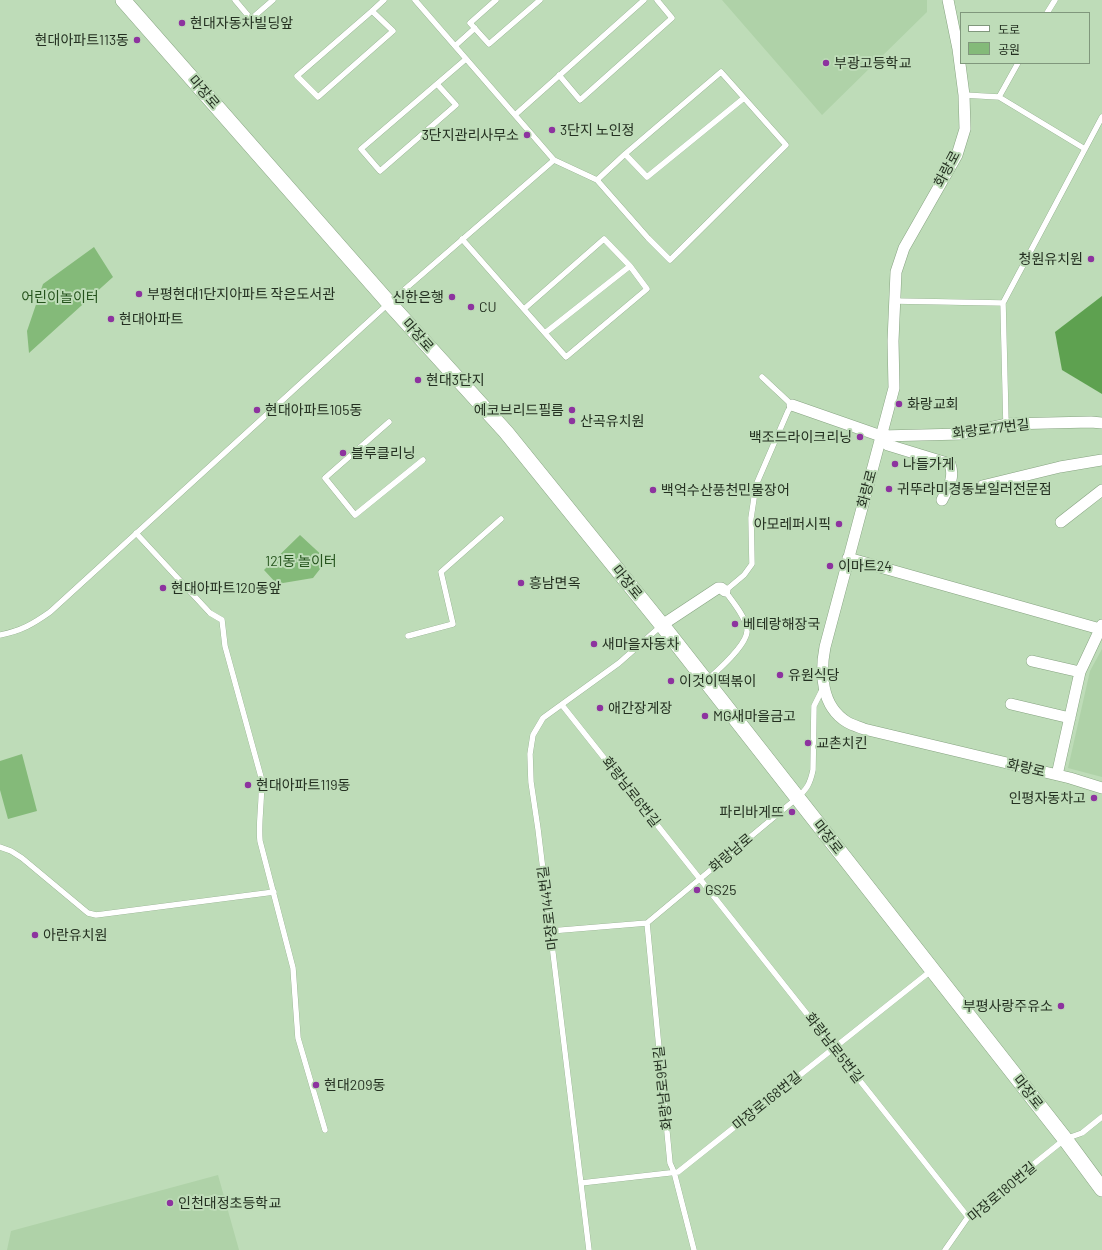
<!DOCTYPE html>
<meta charset="utf-8">
<style>
body{margin:0}
#map{position:relative;width:1102px;height:1250px;overflow:hidden;background:#bedcb8;font-family:Barlow,"Noto Sans KR",sans-serif}
canvas{display:block}
.legend{position:absolute;left:960px;top:12px;width:130px;height:52px;box-sizing:border-box;background:#bedcb8;border:1px solid #80977c;margin:0;padding:5px 7px;list-style:none;font-size:12px;color:#243021}
.legend li{display:flex;align-items:center;gap:8px;height:20px}
.legend b{width:20px;border:1px solid #80977c}
</style>
<div id="map">
<canvas width="1102" height="1250"></canvas>
<ul class="legend">
<li><b style="height:5px;background:#fff"></b>도로</li>
<li><b style="height:11px;background:#84ba79"></b>공원</li>
</ul>
</div>
<script>
const c = document.querySelector('canvas').getContext('2d');
c.lineJoin = 'round';
function fillPath(path, color) { c.fillStyle = color; c.fill(path, 'evenodd'); }
function trace(path, color, width, dash) { c.strokeStyle = color; c.lineWidth = width; c.lineCap = dash ? 'butt' : 'round'; c.setLineDash(dash || []); c.stroke(path); }
function label(font, color, halo, rows, align = 'center') {
  c.font = font + ' Barlow,"Noto Sans KR",sans-serif'; c.lineWidth = 4; c.setLineDash([]); c.textBaseline = 'middle'; c.strokeStyle = halo; c.fillStyle = color; for (const [text, x, y, turn = 0] of rows) {
    c.save(); c.translate(x, y); c.rotate((+turn || 0) * Math.PI / 180); c.textAlign = isNaN(turn) ? turn : align; if (halo) c.strokeText(text, 0, 0); c.fillText(text, 0, 0); c.restore();
  }
}
fillPath(new Path2D(`
 M722 0H927V12L822 115Z
 M1102 649V777L1068 768 1090 671Z
 M218 1175 239 1250H7L11 1231Z`), '#afd2a8');
fillPath(new Path2D(`
 M94 247 113 277 29 353 27 331 43 284Z
 M300 535 327 560 313 578 277 584 264 570Z
 M22 754 37 811 8 819 0 790V761Z`), '#84ba79');
fillPath(new Path2D(`
 M1102 296V394L1062 370 1055 332Z`), '#5ea150');
const lane = new Path2D(`
 M235 0 251 19 273 0
 M496 0 470 23 489 44 540 0
 M372 11 393 31 318 97 297 76 372 11 384 0
 M1047 13 1055 0
 M455 46 475 28
 M559 75 580 100 672 18 657 0
 M437 84 456 105 380 171 361 149 466 59
 M964 95 999 97 1018 63
 M999 97 1085 149
 M515 115 644 0
 M554 160 597 180 648 238 670 260 786 145 721 72 625 154 647 177 744 98
 M597 180 625 154
 M462 239 566 357 647 289 630 266 604 239 524 309
 M895 301 1003 303
 M545 333 630 266
 M389 422 325 478 355 515 423 460
 M1006 424 1003 303 1102 117
 M136 533 210 613 222 620 225 646 261 777C263 799 258 820 260 841L293 968 298 1038 325 1130
 M0 635C21 631 33 624 50 612L389 303 554 160 415 0
 M408 636 453 624 441 572 501 519
 M706 681C717 671 749 644 747 629 746 617 732 601 725 591L744 575 752 564 751 518 756 485 788 411 792 405 762 377
 M562 705 968 1217
 M0 847 11 851 22 858 88 913 96 915 274 892
 M647 923 670 1163 674 1172 694 1250
 M550 931 647 923 797 798C807 789 810 784 813 770L814 706 823 688
 M581 1183 678 1172 932 970
 M589 1250 538 829 531 782 530 754 533 735 543 718 619 663 662 625
 M945 1250 968 1217 1065 1139 1082 1133 1102 1117`);
const street = new Path2D(`
 M948 0 958 49 964 95 965 129 957 155 904 248 896 272 893 341 894 388 825 647C820 673 821 706 847 722 852 725 859 727 864 729L1070 778 1102 788
 M792 405 881 436 888 445 950 464C955 478 948 488 942 500
 M881 436 962 434 1006 424 1091 422 1102 423
 M982 486 1060 467 1102 460
 M1061 522 1102 490
 M848 558 1100 629
 M662 625 718 588H721L725 591
 M1032 661 1080 672
 M1011 704 1070 718
 M1057 775 1080 672 1102 625`);
const secondary = new Path2D(`
 M123 0 389 303 506 432 662 625 1065 1139 1102 1189`);
trace(lane, '#86a380', 6);
trace(street, '#86a380', 12);
trace(secondary, '#86a380', 16);
trace(lane, '#fff', 5.5);
trace(street, '#fff', 11);
trace(secondary, '#fff', 15);
for (const [x, y, r, color] of [
 [182,23,4,"#8d339f"],
 [137,40,4,"#8d339f"],
 [826,63,4,"#8d339f"],
 [552,130,4,"#8d339f"],
 [527,135,4,"#8d339f"],
 [1091,259,4,"#8d339f"],
 [139,294,4,"#8d339f"],
 [452,297,4,"#8d339f"],
 [471,307,4,"#8d339f"],
 [111,319,4,"#8d339f"],
 [418,380,4,"#8d339f"],
 [899,404,4,"#8d339f"],
 [257,410,4,"#8d339f"],
 [572,410,4,"#8d339f"],
 [572,421,4,"#8d339f"],
 [860,437,4,"#8d339f"],
 [343,453,4,"#8d339f"],
 [895,464,4,"#8d339f"],
 [889,489,4,"#8d339f"],
 [653,490,4,"#8d339f"],
 [839,524,4,"#8d339f"],
 [830,566,4,"#8d339f"],
 [521,583,4,"#8d339f"],
 [163,588,4,"#8d339f"],
 [735,624,4,"#8d339f"],
 [594,644,4,"#8d339f"],
 [780,675,4,"#8d339f"],
 [671,681,4,"#8d339f"],
 [600,708,4,"#8d339f"],
 [705,716,4,"#8d339f"],
 [808,743,4,"#8d339f"],
 [248,785,4,"#8d339f"],
 [1094,798,4,"#8d339f"],
 [792,812,4,"#8d339f"],
 [697,890,4,"#8d339f"],
 [35,935,4,"#8d339f"],
 [1061,1006,4,"#8d339f"],
 [316,1085,4,"#8d339f"],
 [170,1203,4,"#8d339f"]
]) { const dot = new Path2D(); dot.arc(x, y, r, 0, 2 * Math.PI); c.fillStyle = color; c.fill(dot); trace(dot, '#bedcb8', 1.5); }
label('14px', '#243021', '#bedcb8', [
 ["현대자동차빌딩앞",190,23],
 ["현대아파트113동",129,40,"right"],
 ["부광고등학교",834,63],
 ["3단지 노인정",560,130],
 ["3단지관리사무소",519,135,"right"],
 ["청원유치원",1083,259,"right"],
 ["부평현대1단지아파트 작은도서관",147,294],
 ["신한은행",444,297,"right"],
 ["CU",479,307],
 ["현대아파트",119,319],
 ["현대3단지",426,380],
 ["화랑교회",907,404],
 ["현대아파트105동",265,410],
 ["에코브리드필름",564,410,"right"],
 ["산곡유치원",580,421],
 ["백조드라이크리닝",852,437,"right"],
 ["블루클리닝",351,453],
 ["나들가게",903,464],
 ["귀뚜라미경동보일러전문점",897,489],
 ["백억수산풍천민물장어",661,490],
 ["아모레퍼시픽",831,524,"right"],
 ["이마트24",838,566],
 ["흥남면옥",529,583],
 ["현대아파트120동앞",171,588],
 ["베테랑해장국",743,624],
 ["새마을자동차",602,644],
 ["유원식당",788,675],
 ["이것이떡볶이",679,681],
 ["애간장게장",608,708],
 ["MG새마을금고",713,716],
 ["교촌치킨",816,743],
 ["현대아파트119동",256,785],
 ["인평자동차고",1086,798,"right"],
 ["파리바게뜨",784,812,"right"],
 ["GS25",705,890],
 ["아란유치원",43,935],
 ["부평사랑주유소",1053,1006,"right"],
 ["현대209동",324,1085],
 ["인천대정초등학교",178,1203]
], 'left');
label('14px', '#243021', '#bedcb8', [
 ["마장로",204,92,49],
 ["화랑로",947,169,-62],
 ["마장로",418,335,48],
 ["화랑로77번길",991,429,-7],
 ["화랑로",867,489,-75],
 ["마장로",627,582,51],
 ["화랑로",1026,768,13],
 ["화랑남로6번길",631,792,52],
 ["마장로",828,837,52],
 ["화랑남로",731,853,-40],
 ["마장로144번길",548,908,-97],
 ["화랑남로5번길",834,1048,52],
 ["화랑남로9번길",663,1088,-96],
 ["마장로",1028,1092,52],
 ["마장로168번길",767,1101,-39],
 ["마장로180번길",1002,1192,-40]
]);
label('14px', '#25531c', '#bedcb8', [
 ["어린이놀이터",60,297],
 ["121동 놀이터",301,561]
]);
</script>
